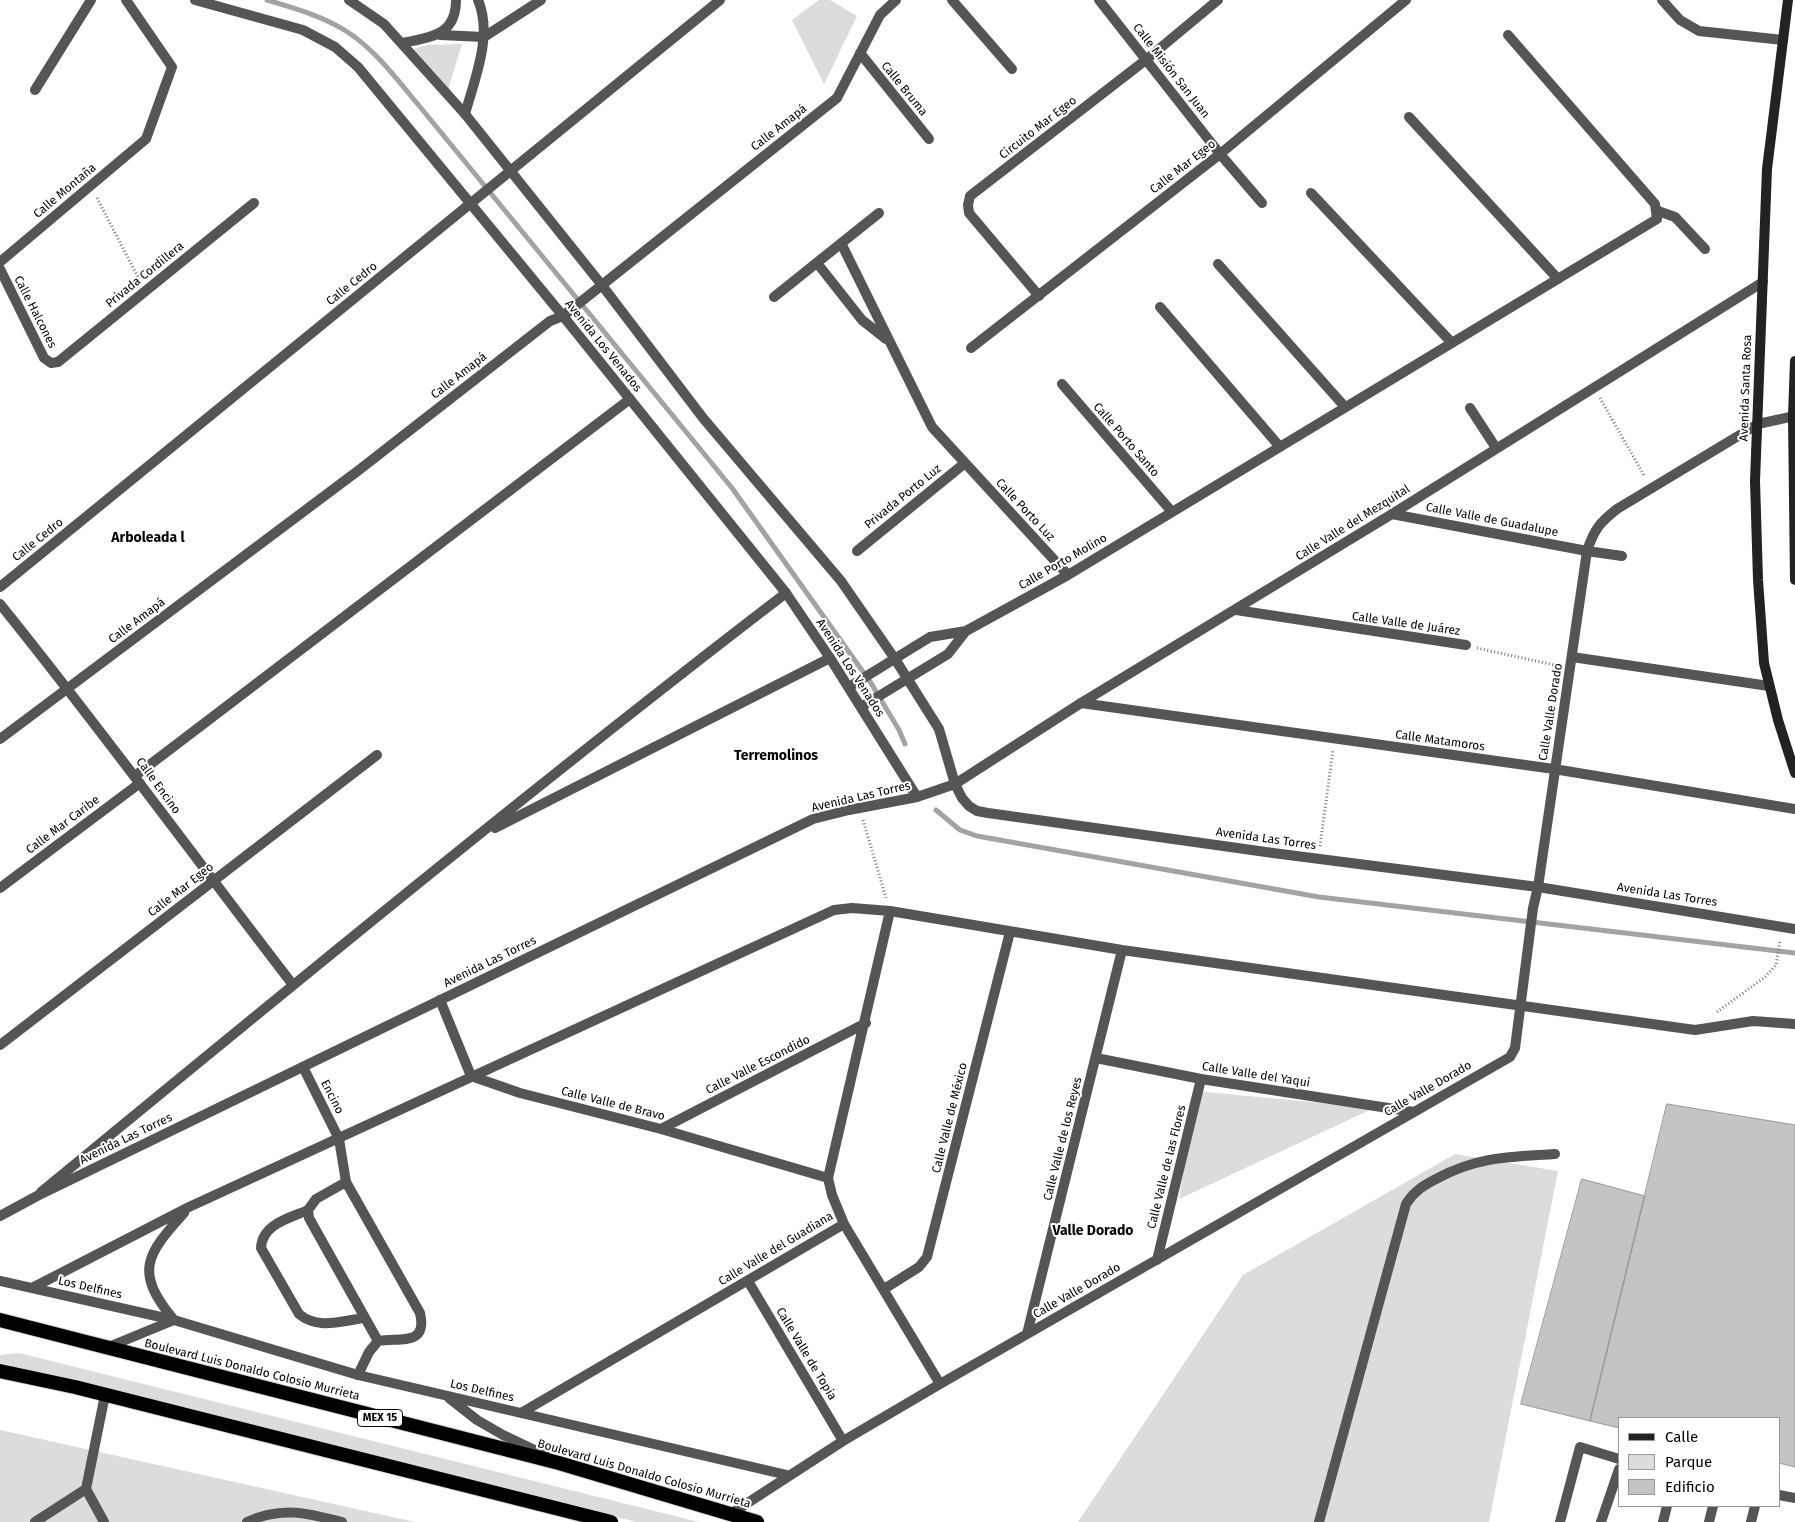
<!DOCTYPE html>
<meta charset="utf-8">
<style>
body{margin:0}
#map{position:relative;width:1795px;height:1522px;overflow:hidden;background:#fff;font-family:"Fira Sans",sans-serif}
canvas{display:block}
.legend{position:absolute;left:1618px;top:1417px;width:162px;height:90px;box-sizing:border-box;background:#fff;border:1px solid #999;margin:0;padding:6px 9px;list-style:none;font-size:15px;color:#000}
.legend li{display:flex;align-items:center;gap:10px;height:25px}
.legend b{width:25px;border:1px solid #999}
</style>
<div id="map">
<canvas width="1795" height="1522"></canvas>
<ul class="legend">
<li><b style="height:6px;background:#222"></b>Calle</li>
<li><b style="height:14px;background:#dcdcdc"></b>Parque</li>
<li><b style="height:14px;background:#c4c4c4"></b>Edificio</li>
</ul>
</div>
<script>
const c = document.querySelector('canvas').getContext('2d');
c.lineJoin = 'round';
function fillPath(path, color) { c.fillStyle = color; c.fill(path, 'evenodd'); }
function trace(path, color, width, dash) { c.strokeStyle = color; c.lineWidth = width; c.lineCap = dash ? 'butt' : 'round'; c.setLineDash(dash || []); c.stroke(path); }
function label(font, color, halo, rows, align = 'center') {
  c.font = font + ' "Fira Sans",sans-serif'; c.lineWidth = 4; c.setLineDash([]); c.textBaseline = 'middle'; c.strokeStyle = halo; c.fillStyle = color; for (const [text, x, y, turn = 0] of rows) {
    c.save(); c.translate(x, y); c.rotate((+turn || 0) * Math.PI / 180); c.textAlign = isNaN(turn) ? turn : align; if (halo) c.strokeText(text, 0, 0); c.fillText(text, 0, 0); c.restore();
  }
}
fillPath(new Path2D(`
 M819 0H830L857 16 824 84 792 20Z
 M462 44 447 93 410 50 428 45Z
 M1196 1091 1374 1108 1179 1199Z
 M1455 1154 1558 1171 1489 1522H1078L1243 1275Z
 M19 1353 699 1522H636L507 1488 221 1420 0 1363V1355Z
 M0 1430 415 1522H0Z`), '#dcdcdc');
trace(new Path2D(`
 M267 0C294 8 322 16 346 31 376 50 398 81 421 108L732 488 871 683 899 730 905 744
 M936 810 960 830 977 836 1319 897 1795 953`), '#a3a3a3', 5);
const building = new Path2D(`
 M1667 1104 1795 1125V1467L1779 1463V1418H1619V1428L1590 1421Z
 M1582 1179 1645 1196 1590 1421 1521 1404Z`);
fillPath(building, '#c4c4c4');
trace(building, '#999', 1);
const trunk = new Path2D(`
 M0 1320 559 1463 757 1522
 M0 1371 75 1387 611 1522`);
trace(trunk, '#dbdbdb', 16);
trace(new Path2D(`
 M97 198 139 279
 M1600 398 1645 477
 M1477 648 1559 666
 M863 820 886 898
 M1320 846 1333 750
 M1717 1012 1765 977 1776 965 1780 940`), '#777', 3, [1, 2.5]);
trace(new Path2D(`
 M1658 211 1675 217 1705 249
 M303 1067 339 1139 346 1182 420 1313C428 1347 399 1337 378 1341L369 1352 358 1375
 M346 1182 316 1199 308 1210 309 1218 378 1341
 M308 1210C290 1218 262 1224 261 1248L299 1314C318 1330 341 1321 364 1318
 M86 1489 104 1522
 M1779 1495 1795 1498
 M35 1522 86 1489 105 1395
 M247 1522C281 1506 308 1513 342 1522
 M1319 1522 1406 1204C1414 1191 1424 1185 1438 1178 1479 1156 1511 1157 1555 1154
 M1560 1522 1580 1447 1619 1459
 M1601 1522 1619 1469
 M1663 1522 1667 1506
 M1709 1522 1713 1506
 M1751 1522 1755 1506`), '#555', 10);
trace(new Path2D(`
 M952 0 1012 69
 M1099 0 1220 154 1262 203
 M1662 0 1680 20 1699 31 1783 40
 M440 35 484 37
 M484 37 541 0
 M403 43C430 37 456 36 456 0
 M860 53 929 139
 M35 90 91 0
 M465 114C475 78 493 35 478 0
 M1409 117 1558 279
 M1311 193 1452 343
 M841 243 932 427 1068 575
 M0 262 146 139 172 67 126 0
 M817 263 862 320 886 339
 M1218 264 1345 407
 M0 269 44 358 51 363 58 362 254 203
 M1039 296 969 213 968 205 970 196 1147 59 1218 0
 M774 297 879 213
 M1160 307 1280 447
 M971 348 1220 154 1406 0
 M1062 384 1172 512
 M1470 408 1496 448
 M1392 514 1587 551 1622 556
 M857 551 965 463
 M0 587 720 0
 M0 604C101 729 195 858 293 985
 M1236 610 1466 645
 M1572 657 1769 686
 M849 687 930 637 966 631 1068 575 1657 219 1655 204 1508 35
 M1081 703 1554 769 1795 809
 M861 707 948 654 966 631
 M0 739 359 470 550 321 563 316 837 98 880 15 896 0
 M135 776 630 399
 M495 828 830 658
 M0 888 140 783
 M440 1000 471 1076 520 1093 661 1129 828 1178
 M0 1045 377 755
 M1096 1058 1201 1079 1414 1112
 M661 1129 866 1023
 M41 1192C287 990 533 787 786 593
 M844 1224 940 1384
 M1157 1260 1201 1079
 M0 1281 174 1320
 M748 1281 843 1441
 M32 1288 189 1207 834 910 852 908 890 911 1122 950 1695 1030 1753 1021 1795 1024
 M884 1289 919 1267 927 1257 1010 932
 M174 1320C134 1272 146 1255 184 1213
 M1027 1334 1122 950
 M106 1348 174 1320 358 1375 787 1475
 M449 1398 477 1420 503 1435 545 1455
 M521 1413 844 1224 832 1195 828 1178 890 911
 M729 1515 843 1441 940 1384 1510 1057 1515 1048 1533 908 1538 887 1587 551C1594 530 1599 523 1617 509L1758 424 1795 416`), '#555', 10);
trace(new Path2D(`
 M195 0 303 30 335 47 358 67 563 316 786 593 830 658 917 797
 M349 0 384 24 465 114 601 284 703 418 841 581 895 659 939 729 955 784 962 798 969 806 977 811 988 813 1273 853 1538 887 1795 929
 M0 1216 37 1196 813 819 849 810 917 797 955 784 1081 703 1392 514 1763 282`), '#555', 10);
trace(new Path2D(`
 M1788 0 1767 169 1755 481 1758 580 1764 663 1778 720 1795 773
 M1795 361 1793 416 1795 580`), '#222', 10);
trace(trunk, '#000', 14);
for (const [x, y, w] of [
 [380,1418,45]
]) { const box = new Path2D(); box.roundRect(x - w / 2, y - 8.5, w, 17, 4); c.fillStyle = '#fff'; c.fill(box); trace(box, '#000', 1); }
label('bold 11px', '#000', null, [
 ["MEX 15",380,1418]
]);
label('12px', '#000', '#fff', [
 ["Calle Misión San Juan",1171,71,52],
 ["Calle Bruma",904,89,51],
 ["Calle Amapá",779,128,-38],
 ["Circuito Mar Egeo",1038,128,-38],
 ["Calle Mar Egeo",1183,167,-38],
 ["Calle Montaña",65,191,-40],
 ["Privada Cordillera",145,275,-39],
 ["Calle Cedro",352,284,-39],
 ["Calle Halcones",35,312,63],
 ["Avenida Los Venados",603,346,51],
 ["Calle Amapá",459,376,-38],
 ["Avenida Santa Rosa",1746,388,-88],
 ["Calle Porto Santo",1126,440,49],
 ["Privada Porto Luz",903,497,-39],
 ["Calle Porto Luz",1025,510,47],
 ["Calle Valle de Guadalupe",1492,520,11],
 ["Calle Valle del Mezquital",1353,523,-32],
 ["Calle Cedro",38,540,-39],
 ["Calle Porto Molino",1063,562,-30],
 ["Calle Amapá",137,621,-37],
 ["Calle Valle de Juárez",1406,624,8],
 ["Avenida Los Venados",850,668,57],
 ["Calle Valle Dorado",1551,712,-81],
 ["Calle Matamoros",1440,741,8],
 ["Calle Encino",158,786,54],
 ["Avenida Las Torres",861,797,-13],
 ["Calle Mar Caribe",63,825,-37],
 ["Avenida Las Torres",1266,839,8],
 ["Calle Mar Egeo",181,890,-38],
 ["Avenida Las Torres",1667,895,9],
 ["Avenida Las Torres",490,962,-26],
 ["Calle Valle Escondido",758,1065,-27],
 ["Calle Valle del Yaqui",1256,1075,9],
 ["Calle Valle Dorado",1428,1089,-30],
 ["Encino",332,1097,63],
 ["Calle Valle de Bravo",613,1104,14],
 ["Calle Valle de México",950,1118,-76],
 ["Avenida Las Torres",126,1139,-26],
 ["Calle Valle de los Reyes",1063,1139,-76],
 ["Calle Valle de las Flores",1167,1167,-76],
 ["Calle Valle del Guadiana",776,1249,-31],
 ["Los Delfines",90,1288,13],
 ["Calle Valle Dorado",1077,1291,-30],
 ["Calle Valle de Topia",806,1354,59],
 ["Boulevard Luis Donaldo Colosio Murrieta",252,1370,14],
 ["Los Delfines",482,1391,13],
 ["Boulevard Luis Donaldo Colosio Murrieta",644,1474,16]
]);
label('bold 14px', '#000', '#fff', [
 ["Arboleada l",148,538],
 ["Terremolinos",776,756],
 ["Valle Dorado",1093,1231]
]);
</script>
